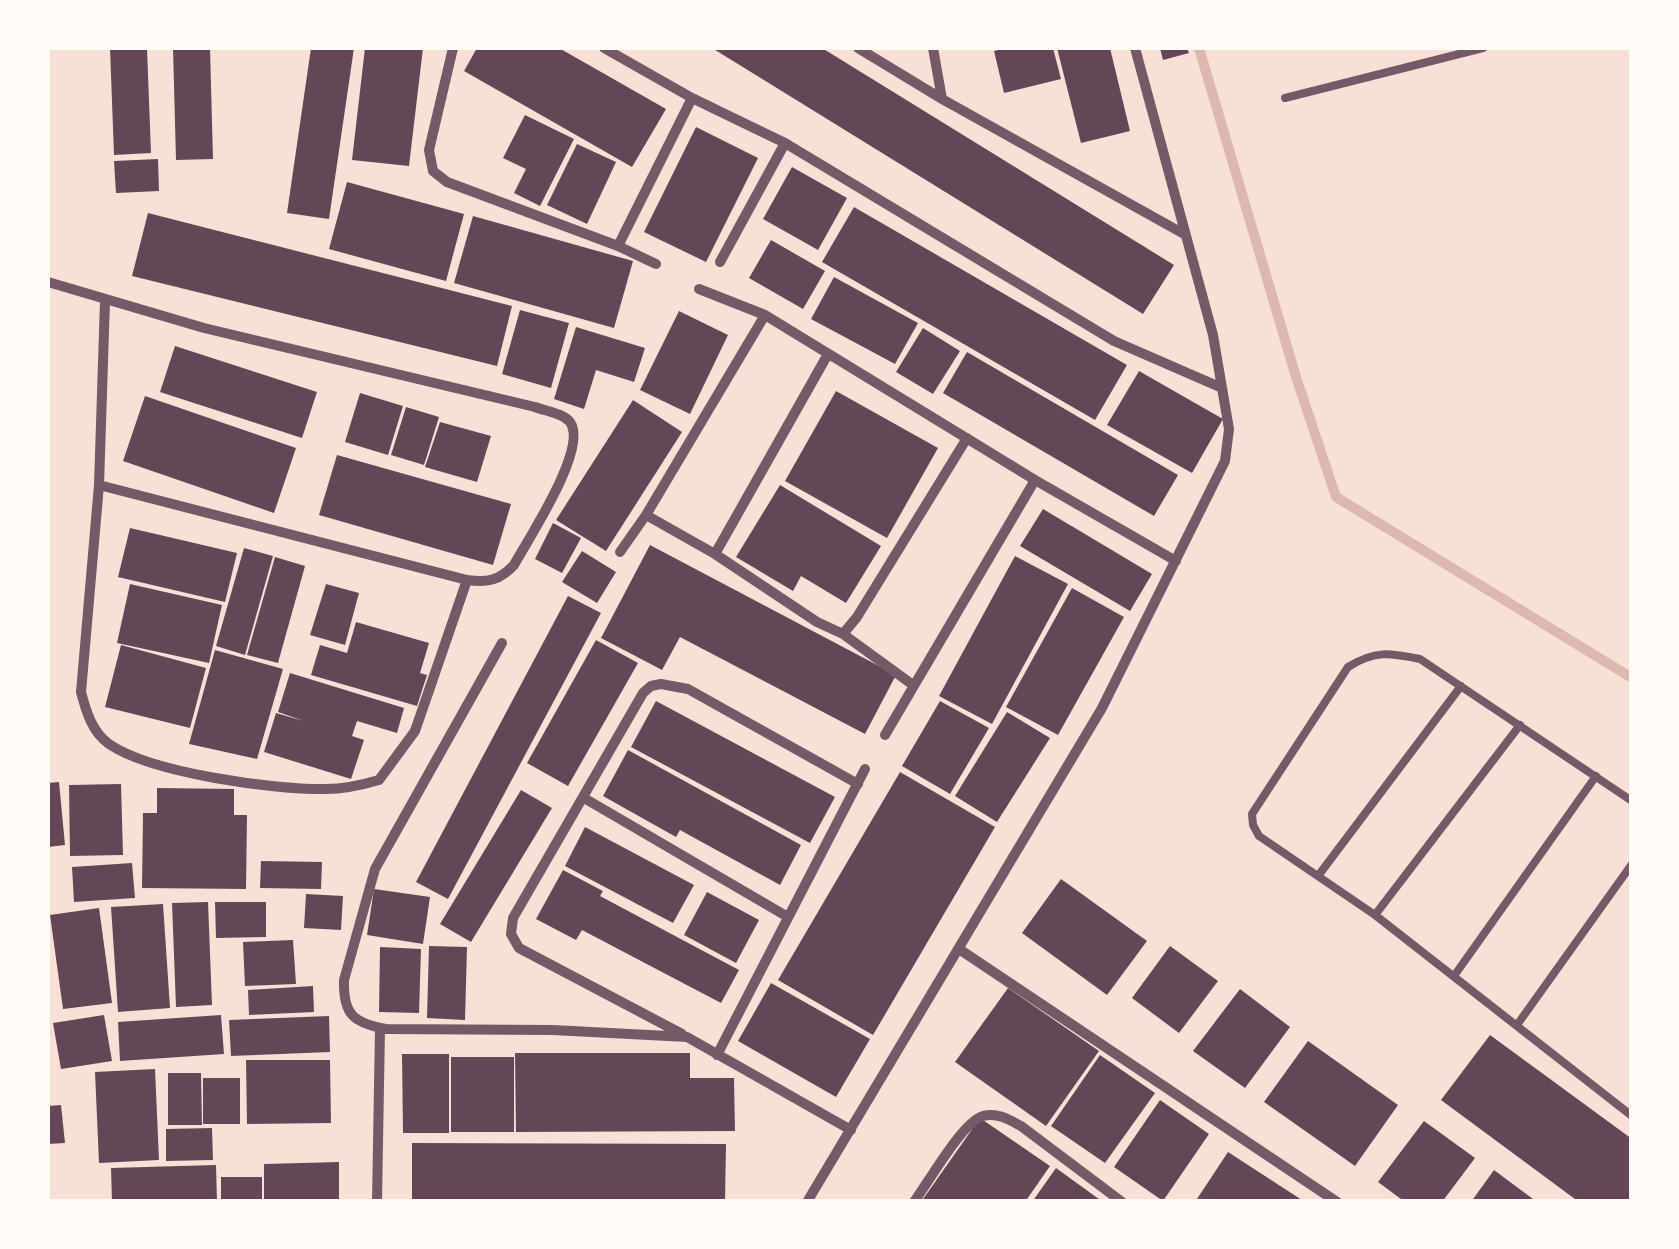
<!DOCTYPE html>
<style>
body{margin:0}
#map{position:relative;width:1679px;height:1249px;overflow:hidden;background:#f7e1d7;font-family:"DejaVu Sans",sans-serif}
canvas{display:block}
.frame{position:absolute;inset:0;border:50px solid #fffaf5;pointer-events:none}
</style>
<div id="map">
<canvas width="1679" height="1249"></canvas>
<div class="frame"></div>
</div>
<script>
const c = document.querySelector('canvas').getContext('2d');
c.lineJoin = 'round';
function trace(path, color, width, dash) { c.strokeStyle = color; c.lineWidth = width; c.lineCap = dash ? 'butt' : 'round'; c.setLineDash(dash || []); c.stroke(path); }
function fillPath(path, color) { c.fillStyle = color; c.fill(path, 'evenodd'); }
trace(new Path2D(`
 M1199 48 1296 377 1336 497 1632 678`), '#dcb8b0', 10);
fillPath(new Path2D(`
 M110 48H147L151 153 114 155Z
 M173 48H210L213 159 176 160Z
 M311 48H354L329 219 287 213Z
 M365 48H423L409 166 352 160Z
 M477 48H559L666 109 632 167 464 71Z
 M712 48H822L1174 265 1143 314Z
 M1007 48H1053L1061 79 1004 93 994 51Z
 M1057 48H1110L1130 131 1081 143Z
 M1160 48H1187L1189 53 1163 60Z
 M525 115 574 139 540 206 514 193 526 169 503 158Z
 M696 127 758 158 706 262 644 232Z
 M577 144 616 162 587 224 547 205Z
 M158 159 159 191 116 193 114 161Z
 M792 167 847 198 818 250 763 219Z
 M347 182 464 214 446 281 329 249Z
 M854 207 1127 365 1095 420 822 262Z
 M148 213 512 306 497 366 132 276Z
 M473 216 633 261 614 328 454 283Z
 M771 240 825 271 803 309 749 278Z
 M834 277 918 323 895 364 811 319Z
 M520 310 569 323 551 388 502 374Z
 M679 311 728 335 690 414 640 390Z
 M576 327 645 348 634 382 596 370 584 409 554 399Z
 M923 328 960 351 933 394 896 372Z
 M175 346 317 392 302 438 160 392Z
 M967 352 1178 475 1154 516 943 393Z
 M1139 371 1223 419 1192 473 1107 425Z
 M836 391 938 448 887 538 785 481Z
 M360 393 403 406 388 455 345 442Z
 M145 396 296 448 274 513 123 461Z
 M633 400 682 432 606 551 556 520Z
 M406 407 439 417 424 465 391 455Z
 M440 422 491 436 477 482 425 467Z
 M337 455 511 504 493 565 319 515Z
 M780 485 881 546 846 603 801 576 793 591 736 557Z
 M1043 509 1152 574 1130 611 1020 546Z
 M553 523 581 538 562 573 535 559Z
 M130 528 237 553 225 602 118 577Z
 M650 545 896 675 865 734 680 637 662 670 601 638Z
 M244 548 273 556 245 655 216 646Z
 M582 551 616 572 597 603 562 582Z
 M1015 556 1068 584 992 724 939 696Z
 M275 557 305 566 278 663 247 655Z
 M130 584 222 605 209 663 117 643Z
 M326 584 359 593 345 645 310 635Z
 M1072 588 1124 617 1058 735 1006 707Z
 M568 596 601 613 448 899 416 882Z
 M356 622 429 643 420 673 427 675 417 706 311 675 320 645 347 653Z
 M596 640 638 663 568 786 527 763Z
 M121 645 206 668 190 728 105 707Z
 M215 650 283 669 257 759 189 744Z
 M290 673 404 708 397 733 357 721 352 736 364 740 351 779 264 752 276 713 304 721 278 712Z
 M656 701 835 797 810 843 631 747Z
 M940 701 989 728 950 794 902 766Z
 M1007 712 1050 738 997 822 955 796Z
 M628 750 801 845 780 885 680 830 676 837 603 796Z
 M900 772 995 827 873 1035 778 980Z
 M59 782 65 845 48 847V783Z
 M121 784 123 855 70 856 69 785Z
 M157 788 234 789V815H247L246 889 142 888 143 813H157Z
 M521 790 552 808 471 942 440 924Z
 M585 827 694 885 673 923 565 866Z
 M261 861 322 862 321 889 260 888Z
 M132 863 135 898 74 902 72 867Z
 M563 870 603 891 600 896 739 970 721 1003 582 930 576 940 536 919Z
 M1061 879 1147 941 1107 995 1022 933Z
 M374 889 430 897 423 944 367 935Z
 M707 892 759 920 736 963 684 935Z
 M306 894 343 896 341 930 304 928Z
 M208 902 212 1005 176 1007 172 903Z
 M215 902H266V937L216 938Z
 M163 904 170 1008 118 1012 111 907Z
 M99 908 112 1003 63 1009 50 915Z
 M293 940 296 984 245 986 243 942Z
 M429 946 467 947 465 1020 427 1018Z
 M1170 946 1218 981 1179 1033 1132 998Z
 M380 947 421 949 419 1013 379 1012Z
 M771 983 870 1039 836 1097 738 1041Z
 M313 986 314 1012 249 1015 248 990Z
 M1008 988 1099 1051 1046 1126 955 1062Z
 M1240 989 1290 1027 1245 1088 1193 1051Z
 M104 1015 112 1061 61 1069 53 1023Z
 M221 1015 224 1054 120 1061 118 1022Z
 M329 1016 330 1052 231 1056 229 1020Z
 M1490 1035 1632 1139V1202H1579L1441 1100Z
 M1308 1041 1398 1105 1355 1166 1264 1102Z
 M515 1053H690V1078H734L735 1131 516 1132Z
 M402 1054H449V1133H403Z
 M1100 1055 1155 1093 1105 1163 1051 1126Z
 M451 1057H514V1132H451Z
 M246 1060H330L331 1123 247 1124Z
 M155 1069 159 1160 99 1163 95 1072Z
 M168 1073H201L202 1125H168Z
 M203 1078H240V1124H203Z
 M1160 1100 1209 1134 1163 1201 1114 1167Z
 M61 1105 65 1143 48 1144V1106Z
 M980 1118 1050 1166 1025 1202H921Z
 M1424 1121 1475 1158 1442 1202H1405L1378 1182Z
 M212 1128 213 1160 166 1161V1129Z
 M412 1143 726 1144 725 1202H412Z
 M1228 1152 1305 1202H1195Z
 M339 1162V1202H264V1164Z
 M216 1165 217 1202H112L111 1168Z
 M1056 1168 1103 1202H1032Z
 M1494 1170 1537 1202H1471Z
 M221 1177H262V1202H221Z`), '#644757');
trace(new Path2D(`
 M1285 98 1483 48
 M1632 801 1420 659C1390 653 1375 650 1348 667L1252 814 1253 825 1259 836 1375 915 1632 1116
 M1318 876 1461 686
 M1375 915 1520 725
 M1454 976 1596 776
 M1517 1025 1632 864`), '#755966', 8);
trace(new Path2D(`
 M453 48 429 150 433 171 447 182 618 246 656 264
 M604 48 692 98 785 143 1114 341 1222 388
 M858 48 942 99 1184 234
 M933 48 942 99
 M618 246 692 98
 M720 262 785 143
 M48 282 204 328 535 407C545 411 563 413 570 422 589 448 528 539 514 565 500 580 488 583 467 580L99 485
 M699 289 765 315 1035 480 1176 561
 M105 301 99 485 81 692C86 711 92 732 109 744 151 773 274 790 326 789 343 789 362 785 379 780L415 731 467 580
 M828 354 715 554 817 622 843 634 857 617 967 438
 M646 515 715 554
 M620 552 646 515 765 315
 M843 634 913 685
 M502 643 375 869 344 980C343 1014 353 1023 386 1029L553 1030 687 1037 851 1130
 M885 735 1035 480
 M584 798 788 917
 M959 949 1337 1202
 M682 1034 519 948 511 934 513 918 643 693 651 686 661 684 688 689 858 784
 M717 1055 865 769
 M377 1202 380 1028
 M807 1202 1102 708 1225 461 1229 429 1213 335 1135 48
 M914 1202C928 1183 963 1121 983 1116 997 1112 1010 1120 1021 1126L1122 1202`), '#755966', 10);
</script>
